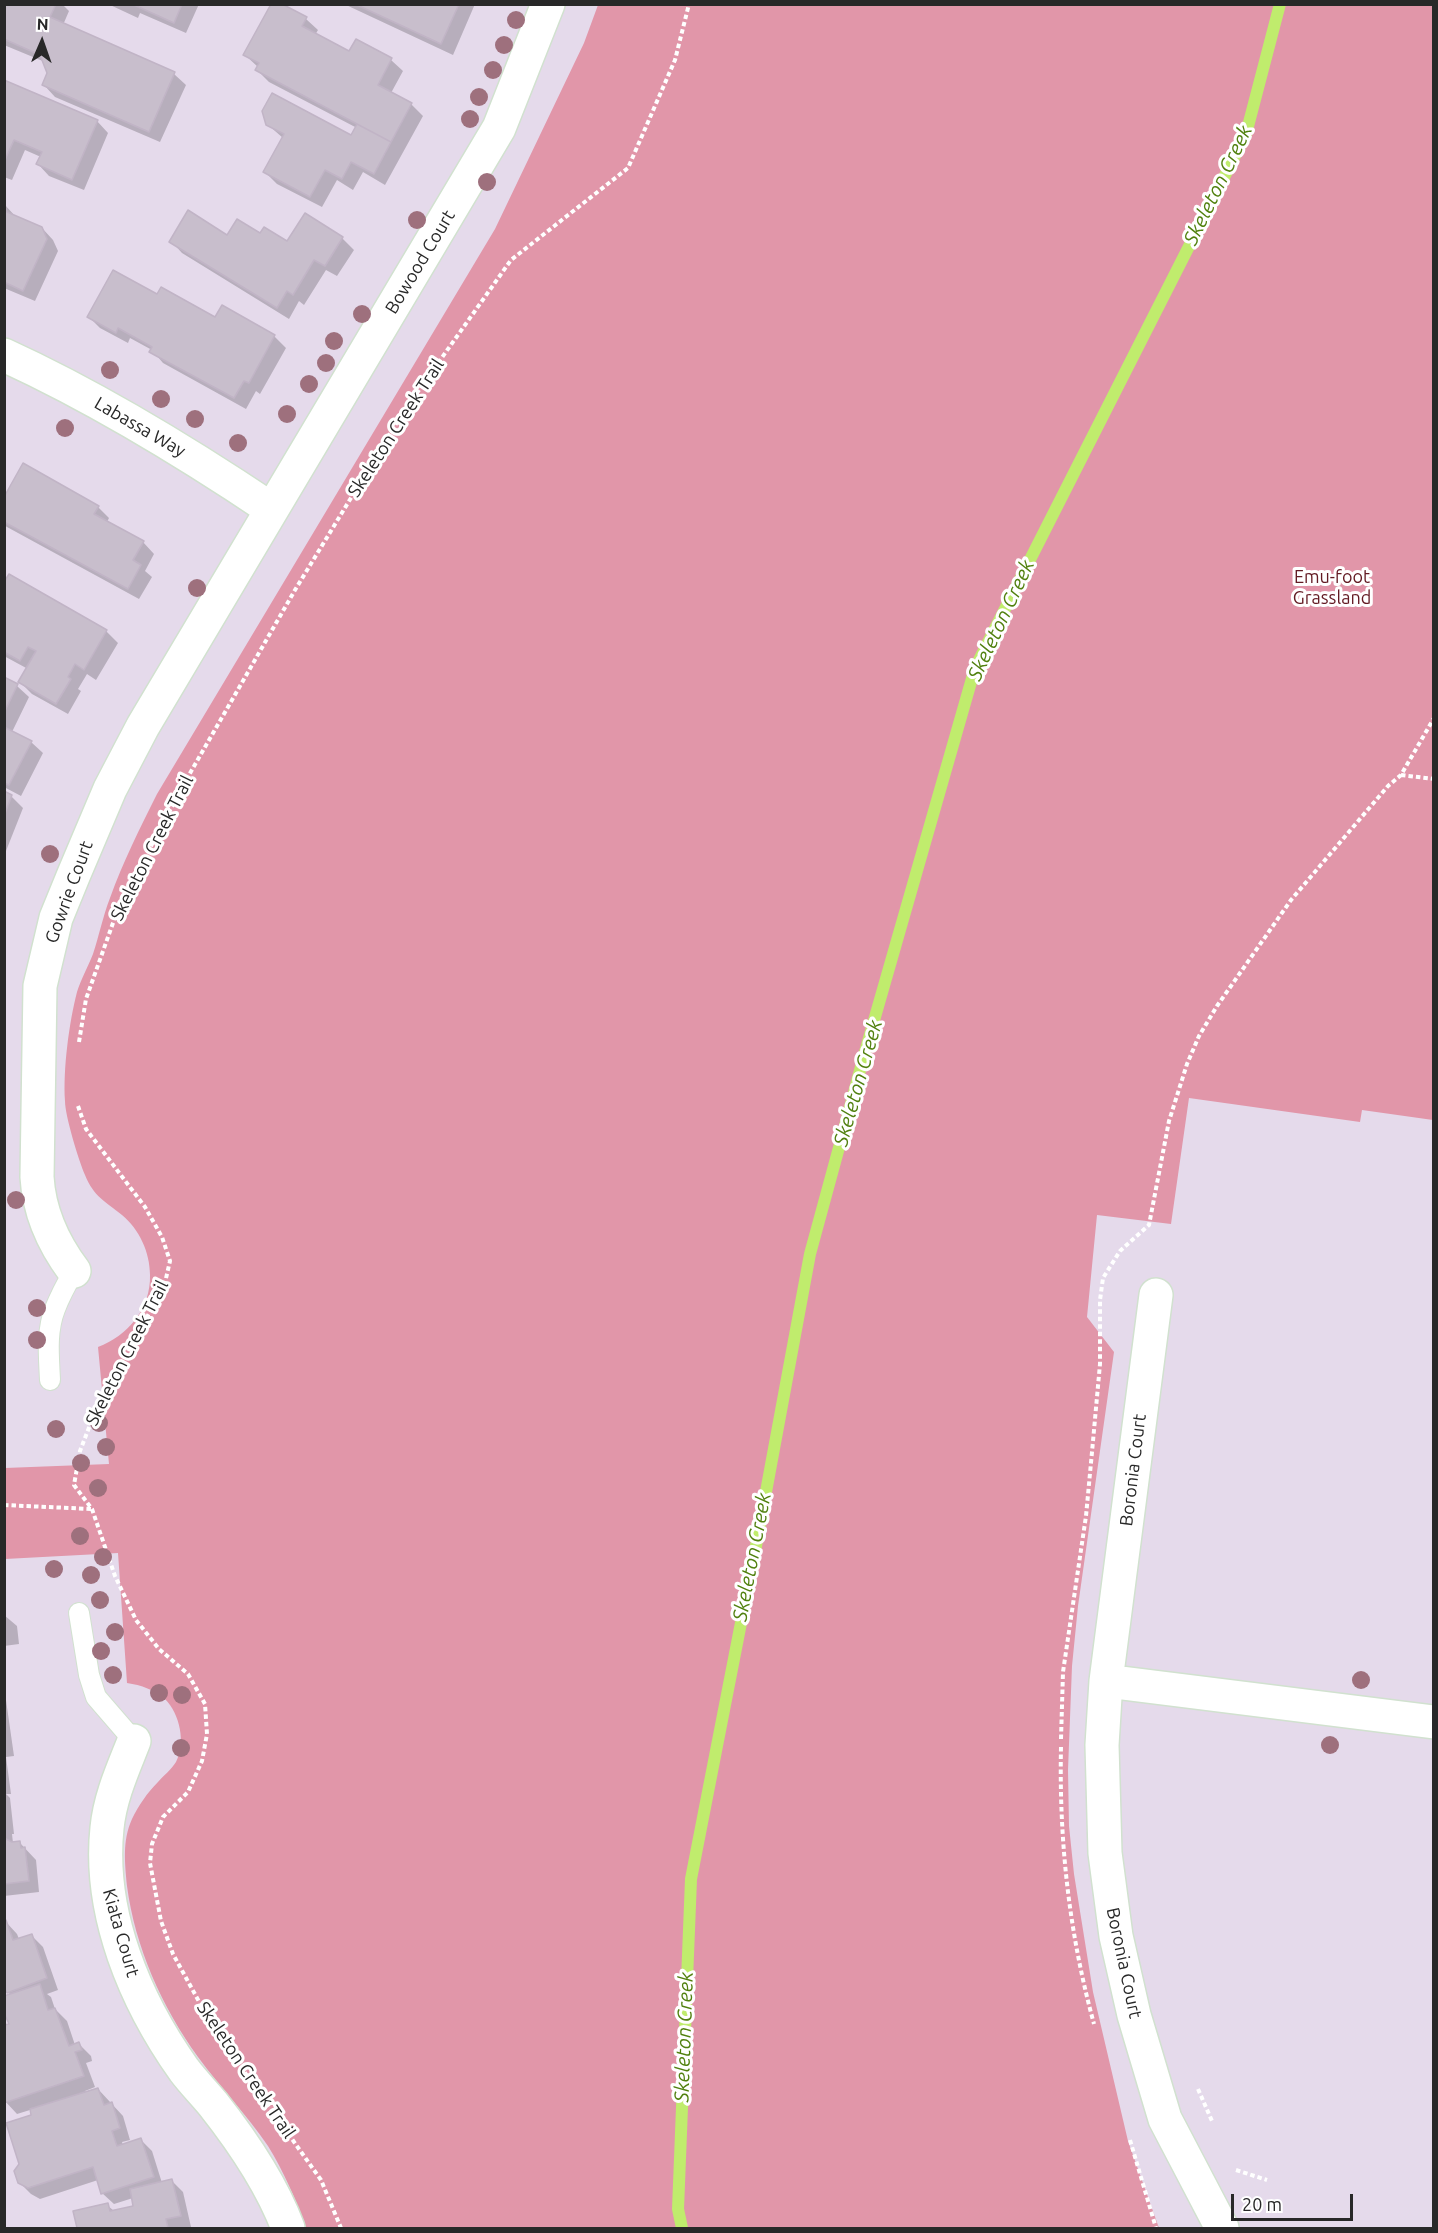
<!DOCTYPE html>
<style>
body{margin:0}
#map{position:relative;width:1438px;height:2233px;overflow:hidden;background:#e5daeb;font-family:Ubuntu,sans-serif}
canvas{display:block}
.frame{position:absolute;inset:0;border:6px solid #282828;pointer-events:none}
.north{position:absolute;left:12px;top:12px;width:60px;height:60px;-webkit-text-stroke:4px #fff;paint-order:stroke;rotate:2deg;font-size:16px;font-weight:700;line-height:24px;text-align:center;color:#282828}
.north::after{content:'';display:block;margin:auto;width:21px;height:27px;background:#282828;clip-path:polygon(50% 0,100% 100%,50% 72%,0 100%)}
.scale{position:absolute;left:1231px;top:2194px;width:122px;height:27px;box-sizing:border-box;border:3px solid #282828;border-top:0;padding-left:8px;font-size:18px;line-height:21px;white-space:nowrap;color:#282828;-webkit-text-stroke:4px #fff;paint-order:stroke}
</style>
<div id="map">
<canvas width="1438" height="2233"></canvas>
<div class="frame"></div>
<div class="north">N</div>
<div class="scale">20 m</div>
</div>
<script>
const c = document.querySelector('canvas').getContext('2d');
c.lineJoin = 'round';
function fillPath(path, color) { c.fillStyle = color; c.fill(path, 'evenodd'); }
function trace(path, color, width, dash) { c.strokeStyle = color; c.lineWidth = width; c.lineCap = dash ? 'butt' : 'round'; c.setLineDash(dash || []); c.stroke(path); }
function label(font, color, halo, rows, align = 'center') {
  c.font = font + ' Ubuntu,sans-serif'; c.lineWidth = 6; c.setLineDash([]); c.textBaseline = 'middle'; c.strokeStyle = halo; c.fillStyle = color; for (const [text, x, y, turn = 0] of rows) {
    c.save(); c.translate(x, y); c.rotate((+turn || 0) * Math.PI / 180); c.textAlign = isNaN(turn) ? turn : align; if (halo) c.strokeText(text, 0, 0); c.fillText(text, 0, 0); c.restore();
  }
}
fillPath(new Path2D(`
 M598 5H1433V1120L1362 1110 1360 1122 1189 1098 1171 1224 1097 1215 1087 1317 1114 1352 1078 1606 1072 1666 1068 1770 1069 1826 1074 1874 1093 1992 1128 2141 1159 2228H306C296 2200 284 2172 268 2146 247 2115 220 2087 198 2057 162 2007 135 1947 127 1886 125 1863 122 1841 132 1819 139 1805 147 1793 158 1782 164 1775 171 1770 176 1762 186 1743 180 1714 165 1699 155 1690 141 1685 127 1683L118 1553 5 1559V1468L109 1464 98 1347C128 1336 151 1308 150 1275 150 1252 139 1229 122 1215 105 1201 94 1197 85 1175 79 1161 65 1116 65 1101 63 1069 69 1023 77 992 81 979 88 967 93 954 99 936 103 916 110 898 123 862 140 828 157 794L495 229 584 43Z`), '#e196a9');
fillPath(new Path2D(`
 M4 4H62L69 11 63 25 174 74 186 85 160 142 55 97 44 85 49 73 45 62 4 45Z
 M108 4H199L186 33 140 13 138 18Z
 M279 4 306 19 318 30 315 35 350 53 357 41 391 60 403 71 391 93 411 104 423 116 385 185 363 172 353 190 337 180 322 207 277 184 265 172 283 138 267 124 352 137 357 128 269 82 257 70 258 67 245 55Z
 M344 4H475L453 55Z
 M4 82 97 121 108 133 84 190 49 176 38 164 41 157 25 150 12 180 4 177Z
 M4 204 16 217 42 228 53 240 58 251 35 301 4 288Z
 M305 215 342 238 354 250 337 276 326 270 304 305 299 301 289 319 182 253 171 241 261 235 287 243Z
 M89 317 216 319 274 336 286 348 260 394 256 391 246 409 163 363 152 350 130 338 128 343 100 328Z
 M4 500 98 507 109 518 107 522 143 542 154 554 145 571 152 577 139 599 7 527 4 525Z
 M10 576 106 631 118 643 96 680 87 674 78 689 81 691 68 714 32 694 20 682 28 669 4 656V585Z
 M4 678 17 686 29 697 12 732 31 742 43 753 21 796 4 787Z
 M4 793 11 796 23 808 4 856Z
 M4 1615 17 1626 19 1644 4 1646Z
 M4 1686 14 1756 6 1757 11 1794H6L10 1798 14 1834H12L13 1843H20L36 1860 39 1892 4 1896Z
 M6 1922 17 1934 19 1939 31 1935 43 1947 58 1990 47 1994 51 1997 55 2009 67 2021 75 2045 79 2044 91 2056 92 2061 86 2063 95 2087 85 2091 86 2093 98 2089 123 2116 130 2140 122 2142 123 2145 141 2140 152 2151 162 2183 172 2181 183 2192 191 2227 78 2228 75 2212 107 2205 114 2211 135 2207 133 2198 114 2204 102 2193 98 2180 40 2199 31 2194 19 2182 20 2164 33 2115 30 2110 17 2114 4 2100 11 1996 8 1992Z`), '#0003');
trace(new Path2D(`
 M682 2228 678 2209 691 1879 756 1546 810 1254 865 1052 975 668 1246 134 1280 4`), '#c0ec6d', 12);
const building = new Path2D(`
 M4 4H56L50 17 175 72 149 132 42 85 47 73 40 55 4 39Z
 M132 4H182L174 23Z
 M271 4H282L307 17 302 26 349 51 356 39 392 58 378 85 412 103 391 142 255 70 259 63 243 55Z
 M355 4H459L441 44Z
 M4 80 98 120 72 180 36 164 42 152 14 140 4 162Z
 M272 93 351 135 357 124 391 142 374 174 351 162 342 179 325 170 310 197 263 172 284 134 266 125 262 111Z
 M4 202 7 212 42 227 47 239 23 291 4 282Z
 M188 210 227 235 237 219 260 233 264 227 287 241 305 213 343 237 325 266 314 260 293 295 287 291 277 308 169 242Z
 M113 270 157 294 161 287 215 317 222 305 275 335 249 383 244 381 234 398 149 352 152 347 118 328 116 333 87 317Z
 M23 463 99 506 94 514 144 541 133 560 141 565 128 589 4 522V497Z
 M9 574 107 630 84 670 75 664 68 677 71 679 56 704 18 682 36 651 28 647 20 661 4 652V582Z
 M4 677 18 684 4 713Z
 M4 727 32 741 9 785 4 783Z
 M4 791 12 795 4 816Z
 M4 1838 12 1842 20 1841 21 1848 25 1847 29 1881 4 1884Z
 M6 1920 13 1940 32 1934 47 1978 7 1993 4 1987V1921Z
 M40 1984 48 2010 55 2008 69 2046 79 2042 82 2050 75 2052 84 2076 4 2103V2025L9 2024 4 2013V1996Z
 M98 2088 104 2105 112 2102 120 2128 112 2131 117 2146 141 2138 154 2177 101 2194 93 2167 28 2188 18 2183 14 2171 19 2164 6 2123 31 2115 30 2109Z
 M172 2179 181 2216 166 2219 168 2228H74H77L73 2211 108 2203 110 2211 133 2206 130 2189Z`);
fillPath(building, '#c8becc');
trace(building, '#c1b4c6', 1.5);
const service = new Path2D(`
 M50 1380C49 1357 46 1332 55 1309 60 1296 67 1283 74 1271
 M79 1613 89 1675 96 1697 134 1741`);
const minor = new Path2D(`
 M4 355C98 398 186 452 271 509
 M74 1271C53 1243 39 1211 37 1177L40 986 56 918 74 874 110 789 143 726 499 128 548 4
 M1156 1295 1106 1681 1102 1745 1105 1853 1116 1936 1134 2015 1165 2119 1222 2228
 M1106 1681 1434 1722
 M134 1741C123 1769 110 1797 107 1828 98 1913 135 2001 184 2070 193 2082 204 2093 213 2104 243 2142 271 2183 288 2228`);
trace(service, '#d1e1cf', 22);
trace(minor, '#d1e1cf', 36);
trace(new Path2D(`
 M1401 775 1434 779
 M79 1042 86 999 119 906 185 782 295 590 402 414 511 260 628 168 675 60 689 4
 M78 1106 86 1129 145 1207 162 1237 170 1261 164 1287 108 1386 90 1425 80 1451 74 1485 92 1509 115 1576 136 1620 159 1649 188 1674 205 1704 207 1734 202 1761 188 1792 163 1817 152 1844 150 1863 161 1921 173 1954 214 2029 321 2180 341 2228
 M4 1505 91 1509
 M1061 1739 1063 1672 1086 1516 1092 1452 1100 1364V1300L1103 1278 1120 1251 1149 1225 1169 1121 1187 1064 1199 1036 1217 1006 1291 900 1388 786 1401 775 1434 718
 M1061 1747C1059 1841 1069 1933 1094 2024
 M1198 2089 1212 2121
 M1130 2140 1156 2228
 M1236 2170 1267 2180`), '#fff', 4, [4.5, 3]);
trace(service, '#fff', 20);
trace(minor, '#fff', 33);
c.fillStyle = '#9e707d';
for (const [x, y] of [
 [516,20],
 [504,45],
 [493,70],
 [479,97],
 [470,119],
 [487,182],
 [417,220],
 [362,314],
 [334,341],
 [326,363],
 [110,370],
 [309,384],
 [161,399],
 [287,414],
 [195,419],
 [65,428],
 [238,443],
 [197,588],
 [50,854],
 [16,1200],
 [37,1308],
 [37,1340],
 [99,1423],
 [56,1429],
 [106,1447],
 [81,1463],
 [98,1488],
 [80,1536],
 [103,1557],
 [54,1569],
 [91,1575],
 [100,1600],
 [115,1632],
 [101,1651],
 [113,1675],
 [1361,1680],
 [159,1693],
 [182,1695],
 [1330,1745],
 [181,1748]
]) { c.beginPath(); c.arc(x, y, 9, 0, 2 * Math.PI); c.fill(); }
label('18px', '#282828', '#fff', [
 ["Bowood Court",420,262,-59],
 ["Labassa Way",140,427,30],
 ["Skeleton Creek Trail",396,428,-57],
 ["Skeleton Creek Trail",152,848,-63],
 ["Gowrie Court",69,892,-70],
 ["Skeleton Creek Trail",127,1353,-63],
 ["Boronia Court",1133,1470,-83],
 ["Kiata Court",121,1933,74],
 ["Boronia Court",1124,1963,78],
 ["Skeleton Creek Trail",246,2070,56]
]);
label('18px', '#631a23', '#fff', [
 ["Emu-foot",1332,577],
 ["Grassland",1332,598]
]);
label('italic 20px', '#51810f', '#fff', [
 ["Skeleton Creek",1218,185,-64],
 ["Skeleton Creek",1001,620,-65],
 ["Skeleton Creek",858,1083,-74],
 ["Skeleton Creek",752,1557,-79],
 ["Skeleton Creek",684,2037,-88]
]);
</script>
